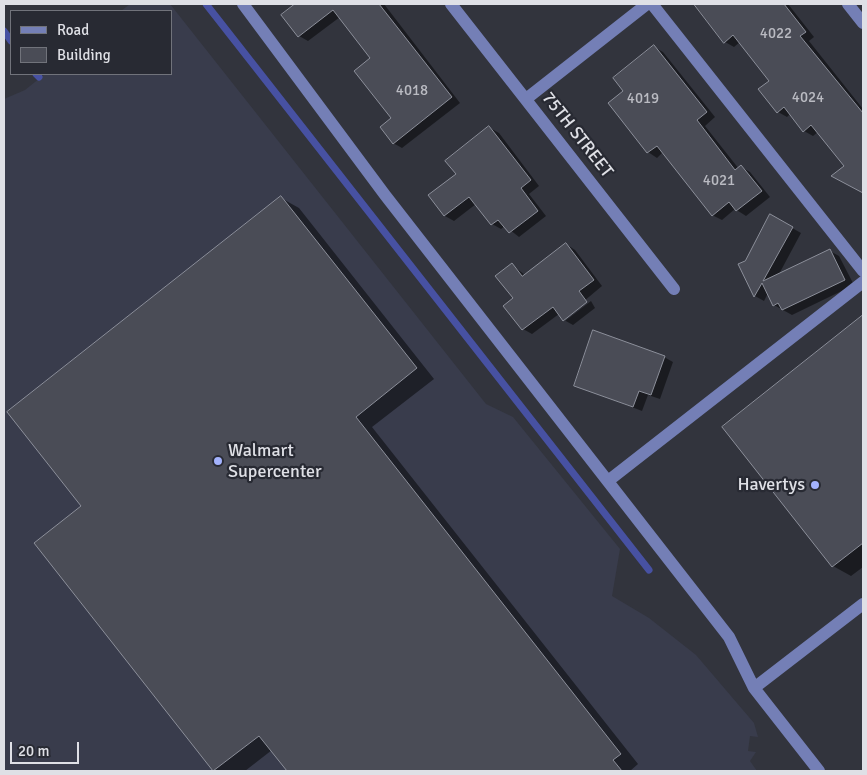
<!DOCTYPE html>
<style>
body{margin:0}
#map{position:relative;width:867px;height:775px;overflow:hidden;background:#32343d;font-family:Signika,sans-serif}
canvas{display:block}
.frame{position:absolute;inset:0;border:5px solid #dfe0e6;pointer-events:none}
.legend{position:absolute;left:10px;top:10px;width:162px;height:65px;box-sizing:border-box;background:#282a33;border:1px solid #71737b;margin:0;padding:6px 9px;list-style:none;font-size:15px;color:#dfe0e6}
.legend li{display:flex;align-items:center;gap:10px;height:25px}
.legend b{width:25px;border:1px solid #71737b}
.scale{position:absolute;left:10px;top:742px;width:69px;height:22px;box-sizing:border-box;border:2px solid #dfe0e6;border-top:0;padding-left:6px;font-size:15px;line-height:18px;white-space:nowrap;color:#dfe0e6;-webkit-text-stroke:4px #282a33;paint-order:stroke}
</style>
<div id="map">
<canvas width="867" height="775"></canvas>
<div class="frame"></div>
<ul class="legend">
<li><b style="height:6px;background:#747fb6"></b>Road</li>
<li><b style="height:14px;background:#4a4c56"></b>Building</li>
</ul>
<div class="scale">20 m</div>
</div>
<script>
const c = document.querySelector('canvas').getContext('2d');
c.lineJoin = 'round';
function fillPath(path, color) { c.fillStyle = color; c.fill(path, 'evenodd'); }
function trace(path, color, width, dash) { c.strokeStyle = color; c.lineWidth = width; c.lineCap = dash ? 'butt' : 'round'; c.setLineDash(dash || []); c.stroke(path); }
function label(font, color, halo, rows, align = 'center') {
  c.font = font + ' Signika,sans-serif'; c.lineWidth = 4.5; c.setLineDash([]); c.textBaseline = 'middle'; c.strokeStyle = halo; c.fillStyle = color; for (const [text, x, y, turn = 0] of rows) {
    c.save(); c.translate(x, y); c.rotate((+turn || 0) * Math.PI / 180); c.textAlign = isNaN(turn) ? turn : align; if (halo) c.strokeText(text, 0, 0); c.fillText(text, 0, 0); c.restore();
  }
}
fillPath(new Path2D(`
 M130 4H170L486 404 513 417 620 549 612 596 649 618 696 655 754 723 758 737 750 736 748 751 756 752 750 761 757 771H4V99L25 90 45 74H171V11H121Z`), '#393c4c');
fillPath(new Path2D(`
 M297 4H384L460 103 402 148 393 143 392 119 372 59 340 17 308 41 299 36 282 15Z
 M703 4H788L814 37 809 41 863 109V192L834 176 846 166 818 132 813 136 804 131 790 114 787 117 778 112 771 81 740 42 734 47 725 42 698 8Z
 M654 47 663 52 715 117 705 126 739 169 741 167 750 172 770 197 746 216 735 209 722 220 712 215 663 152 657 158 648 152 625 92Z
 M490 128 499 133 539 186 529 194 546 216 519 237 505 226 501 229 492 224 476 204 454 221 445 216 430 196 457 174Z
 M281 198 299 208 434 379 372 427 638 764 630 771H288L272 750 245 771H215L35 543 82 506Z
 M771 216 801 233 778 276 830 251 839 256 854 285 792 315 774 305 768 293 764 301 755 296 740 264 746 262Z
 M566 244 575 250 602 286 565 317V321L591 301 595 308 573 325 564 320 559 314 532 334 523 329 514 299 512 265 525 275Z
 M863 316V567L851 576 833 566 724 428Z
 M664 357 673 362 660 399 648 395 642 411 575 385Z`), '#0007');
trace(new Path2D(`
 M206 4 649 570
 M4 31 11 41
 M36 74 39 77`), '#4751a2', 7);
const building = new Path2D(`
 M295 4H379L452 97 393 144 380 127 391 118 354 71 370 58 333 10 298 37 281 15Z
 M694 4H784L806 32 800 36 863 113V193L831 176 844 166 811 125 803 132 784 107 777 113 758 89 769 81 733 35 724 43Z
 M654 45 707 112 697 120 735 170 741 165 762 191 736 211 729 202 712 216 657 146 647 153 608 103 623 91 613 78Z
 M489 126 531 180 521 188 538 211 509 233 498 220 491 225 469 197 444 216 428 195 456 174 445 161Z
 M281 196 417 368 356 417 621 754 613 760 622 771H287L259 736 213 771 34 543 81 506 7 412Z
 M770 214 793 227 763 281 830 249 845 280 782 310 778 303 773 306 762 283 754 297 738 264 745 261Z
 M566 243 594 280 579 291 587 302 563 321 553 307 522 330 503 306 513 298 495 276 512 263 522 276Z
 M863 315V543L832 567 722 427Z
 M593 330 665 356 651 395 639 391 633 407 574 386Z`);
fillPath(building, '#4a4c56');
trace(building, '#8c8f9a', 1);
trace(new Path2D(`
 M243 4 385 195 729 637 754 688 819 771
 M451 4 674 289
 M652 4 863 271
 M848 4 863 23
 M526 99 647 4
 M608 481 863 282
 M754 688 863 604`), '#747fb6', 12);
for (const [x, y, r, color] of [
 [218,461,5,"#a3b2fd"],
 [815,485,5,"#a3b2fd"]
]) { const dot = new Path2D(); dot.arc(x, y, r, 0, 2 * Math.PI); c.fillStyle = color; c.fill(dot); trace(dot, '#282a33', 2); }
label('15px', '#babbc2', null, [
 ["4022",776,34],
 ["4018",412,91],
 ["4024",808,98],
 ["4019",643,99],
 ["4021",719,181]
]);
label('18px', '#dfe0e6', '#282a33', [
 ["75TH STREET",577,135,52]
]);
label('18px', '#dfe0e6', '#282a33', [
 ["Walmart",228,451],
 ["Supercenter",228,472],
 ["Havertys",805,485,"right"]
], 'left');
</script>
